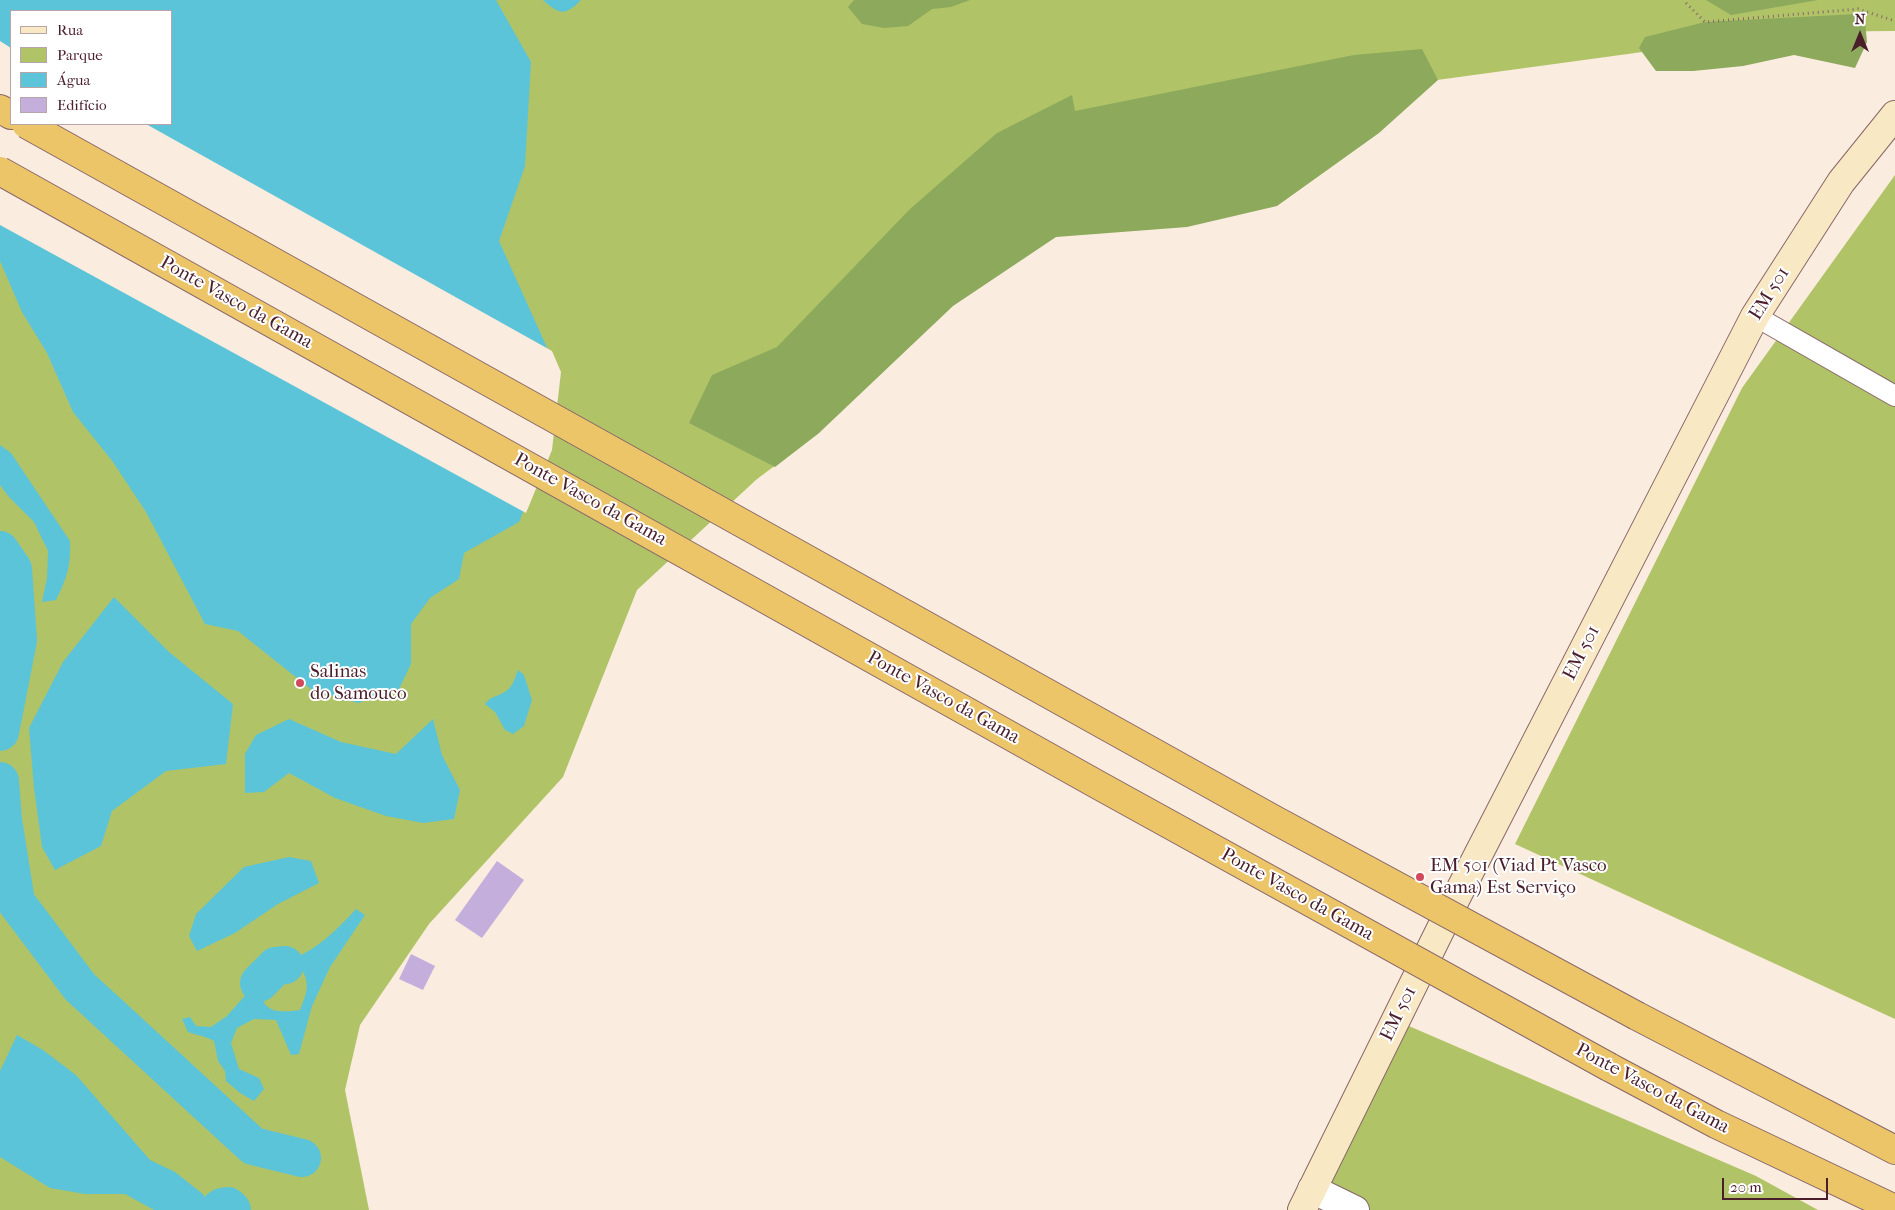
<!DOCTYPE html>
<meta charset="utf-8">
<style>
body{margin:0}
#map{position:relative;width:1895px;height:1210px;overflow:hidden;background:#faecde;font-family:"IM FELL French Canon",serif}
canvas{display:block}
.legend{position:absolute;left:10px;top:10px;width:162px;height:115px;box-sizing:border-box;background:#fff;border:1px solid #b7a5aa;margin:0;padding:6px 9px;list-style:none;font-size:15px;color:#4a1f2b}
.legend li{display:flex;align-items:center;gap:10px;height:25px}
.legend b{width:25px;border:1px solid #b7a5aa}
.north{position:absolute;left:1835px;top:10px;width:50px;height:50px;-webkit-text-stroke:4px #fff;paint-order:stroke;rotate:0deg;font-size:14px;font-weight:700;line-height:20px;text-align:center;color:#4a1f2b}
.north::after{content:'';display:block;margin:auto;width:18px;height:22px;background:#4a1f2b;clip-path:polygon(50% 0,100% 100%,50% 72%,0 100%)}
.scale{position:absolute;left:1722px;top:1178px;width:106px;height:22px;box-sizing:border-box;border:2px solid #4a1f2b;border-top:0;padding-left:6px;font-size:15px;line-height:18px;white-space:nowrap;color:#4a1f2b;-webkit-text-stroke:4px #fff;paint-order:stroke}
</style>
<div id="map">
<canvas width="1895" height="1210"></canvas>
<ul class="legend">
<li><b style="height:6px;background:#f8e8c3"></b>Rua</li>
<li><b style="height:14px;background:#b0c367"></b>Parque</li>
<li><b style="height:14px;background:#5cc4d8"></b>Água</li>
<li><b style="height:14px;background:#c4aedb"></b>Edifício</li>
</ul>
<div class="north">N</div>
<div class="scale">20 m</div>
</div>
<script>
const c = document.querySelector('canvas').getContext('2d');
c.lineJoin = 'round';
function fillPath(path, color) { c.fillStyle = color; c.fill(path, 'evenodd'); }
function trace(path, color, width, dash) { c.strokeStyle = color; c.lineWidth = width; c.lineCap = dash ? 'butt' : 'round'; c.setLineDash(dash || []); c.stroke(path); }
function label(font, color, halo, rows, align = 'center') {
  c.font = font + ' "IM FELL French Canon",serif'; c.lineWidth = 4; c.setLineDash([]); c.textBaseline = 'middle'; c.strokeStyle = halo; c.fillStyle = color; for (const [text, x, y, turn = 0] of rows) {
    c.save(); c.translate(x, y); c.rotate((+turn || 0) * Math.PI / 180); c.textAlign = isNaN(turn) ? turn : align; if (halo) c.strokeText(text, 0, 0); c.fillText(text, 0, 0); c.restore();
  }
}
fillPath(new Path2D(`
 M0 0H1895V31L1789 32 1261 104 937 261 819 433 757 479 637 590 563 777 429 924 360 1025 345 1090 369 1210H0ZM11 11H171V124H11Z
 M1895 175V1019L1515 844 1742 388Z
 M1395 1020 1756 1176 1818 1210H1355L1312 1189Z`), '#b0c367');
fillPath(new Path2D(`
 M854 0H970L951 7 932 9 908 26 884 28 862 24 848 7Z
 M1706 0H1818L1731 15Z
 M1857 14 1865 21 1867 42 1855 68 1794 55 1743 66 1693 71H1656L1639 48 1645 37 1705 22Z
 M1422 49 1438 80 1379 133 1277 206 1187 227 1056 237 953 306 819 433 775 467 689 423 712 375 777 347 910 209 997 133 1072 95 1075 111 1354 55Z`), '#8ca95c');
fillPath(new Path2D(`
 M0 0H496L531 62 525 166 499 241 558 372 549 449 519 522 464 553 459 579 430 598 411 624V664L399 689 358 703 312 690 238 631 205 624 146 512 113 462 73 412 47 353 22 312 0 261ZM11 11H171V124H11Z
 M543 0H581C565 16 560 15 543 0Z
 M0 445 11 453 70 541C71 566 67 578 56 600L42 602 47 578 48 551 34 522 9 497 0 485Z
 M114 597 169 652 233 704 226 764 166 771 112 811 101 846 55 870 42 847 34 788 29 728 63 662Z
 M518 670 524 675 532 700 524 726 513 734 505 730 495 712 485 704C490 696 498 697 506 691 513 687 515 677 518 670Z
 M289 719 341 742 396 754 433 719 442 755 460 790 454 819 423 823 386 816 335 798 289 773 264 792 245 793V754L256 735Z
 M289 857 311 861 319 883 278 904 235 933 197 951 189 936 196 914 244 867Z
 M356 909 365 915 330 967 312 1006 299 1054 291 1055 276 1020 254 1019 237 1028 231 1043 239 1069 259 1078 264 1089 254 1101 240 1093 226 1081 225 1071 218 1061 214 1041C203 1035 198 1036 188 1032L182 1019 190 1017 196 1026 211 1027 227 1016 257 982 261 985C260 1013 277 1013 300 1010 308 990 310 984 300 965L287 967 283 963C314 952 334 933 356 909Z
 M17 1035 43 1050 76 1075 150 1160 175 1172 204 1195 202 1210H154L125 1194H85L50 1188 0 1157V1071Z`), '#5cc4d8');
fillPath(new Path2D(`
 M0 41 11 48V124H146L552 351 561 372 552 450 526 513 0 225Z`), '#faecde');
trace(new Path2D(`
 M0 550 13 569 18 640 0 732
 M0 781 3 820 16 902 80 987 253 1146 302 1158
 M259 983 276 966 285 965
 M218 1210 222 1207 228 1206 232 1210`), '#5cc4d8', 38);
fillPath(new Path2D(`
 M497 861 524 880 482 938 455 920Z
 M411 954 435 966 423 990 399 979Z`), '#c4aedb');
const lane = new Path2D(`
 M1755 316 1895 396`);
const street = new Path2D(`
 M1312 1189 1355 1210`);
const secondary = new Path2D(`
 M1302 1210 1457 896 1755 316 1841 182 1895 115`);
const highway = new Path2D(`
 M0 109 11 115
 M1637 1016 1895 1150
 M1609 1067 1716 1124 1895 1209`);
trace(lane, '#88676a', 22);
trace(street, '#88676a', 30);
trace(secondary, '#88676a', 30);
trace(highway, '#88676a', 30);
trace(new Path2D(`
 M1686 3 1705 22 1858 9 1895 21`), '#88676a', 3, [1, 4]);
trace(lane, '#fff', 20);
trace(street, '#fff', 28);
trace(secondary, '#f8e8c3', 28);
trace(highway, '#edc569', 28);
const highwayBridge = new Path2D(`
 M26 124 1273 819 1637 1016
 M0 171 1100 786 1609 1067`);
trace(highwayBridge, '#88676a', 30, []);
trace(highwayBridge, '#edc569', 28);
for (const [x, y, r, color] of [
 [300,683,5,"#d1495b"],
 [1420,877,5,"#d1495b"]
]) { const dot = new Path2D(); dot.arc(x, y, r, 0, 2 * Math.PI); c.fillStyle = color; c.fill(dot); trace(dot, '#fff', 2); }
label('19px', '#4a1f2b', '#fff', [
 ["EM 501",1770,294,-58],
 ["Ponte Vasco da Gama",236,303,29],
 ["Ponte Vasco da Gama",590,500,29],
 ["EM 501",1582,653,-63],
 ["Ponte Vasco da Gama",943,698,29],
 ["Ponte Vasco da Gama",1297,895,29],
 ["EM 501",1399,1014,-64],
 ["Ponte Vasco da Gama",1652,1089,28]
]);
label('19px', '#4a1f2b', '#fff', [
 ["Salinas",310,672],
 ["do Samouco",310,694],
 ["EM 501 (Viad Pt Vasco",1430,866],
 ["Gama) Est Serviço",1430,888]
], 'left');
</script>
